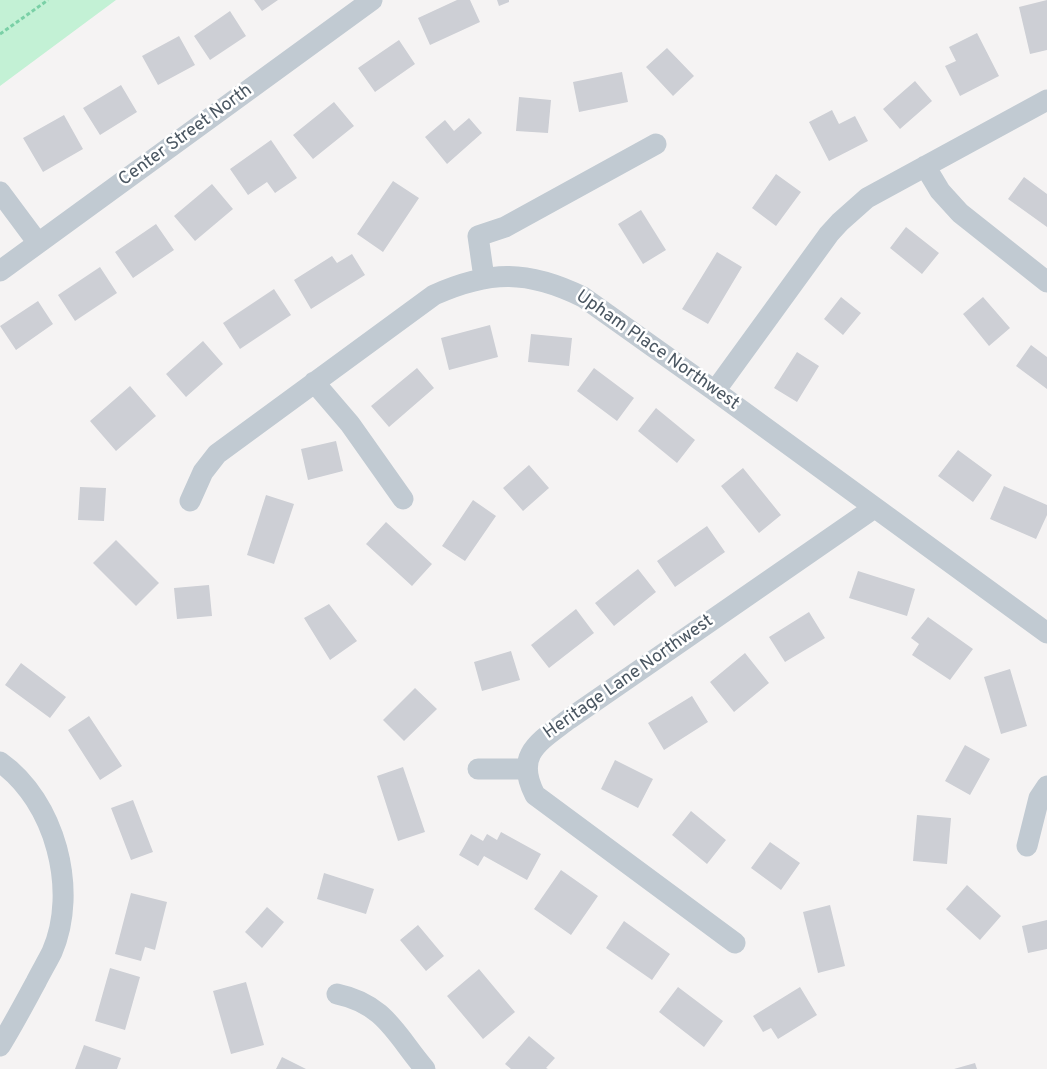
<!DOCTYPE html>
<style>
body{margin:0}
canvas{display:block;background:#f5f3f3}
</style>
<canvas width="1047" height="1069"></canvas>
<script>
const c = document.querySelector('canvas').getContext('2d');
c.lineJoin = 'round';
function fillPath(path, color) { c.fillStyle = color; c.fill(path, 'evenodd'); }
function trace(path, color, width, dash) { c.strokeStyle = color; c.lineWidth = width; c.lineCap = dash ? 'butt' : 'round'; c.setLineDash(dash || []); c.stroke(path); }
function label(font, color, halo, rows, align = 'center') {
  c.font = font + ' Overpass,sans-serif'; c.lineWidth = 5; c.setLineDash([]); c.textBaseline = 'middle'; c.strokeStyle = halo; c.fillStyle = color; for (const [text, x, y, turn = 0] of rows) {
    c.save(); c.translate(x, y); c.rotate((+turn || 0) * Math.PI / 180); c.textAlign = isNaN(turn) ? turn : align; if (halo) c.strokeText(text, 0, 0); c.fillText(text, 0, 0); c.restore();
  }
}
fillPath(new Path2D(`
 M0 0H116L0 86Z`), '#c3f1d5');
fillPath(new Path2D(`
 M254 0H278L262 11Z
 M457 0H470L480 22 430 45 418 18Z
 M497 0H509V2L499 6Z
 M1047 0V50L1030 54 1019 7Z
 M230 11 246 36 210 60 194 36Z
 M977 33 999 76 960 96 945 66 956 61 949 47Z
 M179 36 195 65 158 85 142 56Z
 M399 40 415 64 375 92 358 68Z
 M667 48 694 76 673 96 646 67Z
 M622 72 628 102 579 112 573 82Z
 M915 81 932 101 900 129 883 109Z
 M121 85 137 112 100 135 83 108Z
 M519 97 551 100 548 133 516 131Z
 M334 102 354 126 313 159 293 135Z
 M832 110 839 124 855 116 868 141 829 161 809 122Z
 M64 115 83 149 43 172 23 138Z
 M469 118 482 133 447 164 425 137 445 120 454 131Z
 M271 140 297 178 275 193 267 182 248 195 230 169Z
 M776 174 801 192 776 226 752 208Z
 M1024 177 1047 194V227L1008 199Z
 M393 181 419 198 383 252 357 234Z
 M212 184 233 209 195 241 174 216Z
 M641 210 666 250 643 264 618 224Z
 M156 224 174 250 133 278 115 252Z
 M906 227 939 253 922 274 890 248Z
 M717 252 742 267 708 324 682 309Z
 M352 254 365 275 311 309 294 280 332 256 337 263Z
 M100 267 117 293 75 321 58 295Z
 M274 289 291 315 240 349 223 323Z
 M841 297 861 313 843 335 824 319Z
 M983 297 1010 328 989 346 963 314Z
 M38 301 53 324 16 350 0 326Z
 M490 325 498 357 449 370 441 338Z
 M531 334 572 338 569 366 528 362Z
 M203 341 223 364 186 397 166 374Z
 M1031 345 1047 357V389L1016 366Z
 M797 352 819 366 797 402 774 388Z
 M417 368 434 388 389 427 371 406Z
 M594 368 634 398 617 421 577 391Z
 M130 386 156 416 116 451 90 421Z
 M656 408 695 440 677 463 638 431Z
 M336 441 343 471 308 480 301 449Z
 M958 450 992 475 973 502 938 476Z
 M529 465 549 488 523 511 503 488Z
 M743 468 781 515 759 533 721 486Z
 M1004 486 1047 505V515L1036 539 990 519Z
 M80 487 106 488 104 521 78 520Z
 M266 495 294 504 274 564 247 555Z
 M473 500 496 516 465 561 442 546Z
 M386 522 432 564 412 586 366 544Z
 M707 526 725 552 675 587 657 561Z
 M116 540 159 583 136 606 93 563Z
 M638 569 656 592 614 626 595 603Z
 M858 571 915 589 907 616 849 598Z
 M209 585 212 616 177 619 174 588Z
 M329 604 357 641 330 660 304 618Z
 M576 609 594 633 549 668 531 645Z
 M809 612 825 638 785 662 769 637Z
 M928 617 973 649 950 680 912 655 919 644 911 638Z
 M511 651 520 680 482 691 474 662Z
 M745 653 769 683 734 712 710 682Z
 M21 663 66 697 50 718 5 685Z
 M1010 669 1027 726 1001 734 984 677Z
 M415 688 437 709 404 741 383 720Z
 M692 696 708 722 664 750 648 723Z
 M89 716 122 766 100 780 68 730Z
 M965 745 990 759 970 795 945 781Z
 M615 760 653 779 638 808 601 789Z
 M403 767 425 832 398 841 377 776Z
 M133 800 153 852 131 860 111 808Z
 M691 811 726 840 707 864 672 835Z
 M917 815 951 818 947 864 913 861Z
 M501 832 541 854 527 880 484 856 478 866 459 855 471 834 483 841 487 834 497 840Z
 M770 842 800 863 781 890 751 868Z
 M561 870 598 896 571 935 534 909Z
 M324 873 374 889 366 914 317 899Z
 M967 885 1001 916 980 940 946 909Z
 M131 893 167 902 155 950 145 947 141 961 115 954Z
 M830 905 845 966 818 973 803 912Z
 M267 907 284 922 262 948 245 932Z
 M1047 920V949L1028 953 1022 926Z
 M624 921 670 954 652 980 606 948Z
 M418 925 444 956 426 971 400 940Z
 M110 968 140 977 125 1030 95 1021Z
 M479 969 515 1012 483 1039 447 996Z
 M246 982 264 1045 231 1054 213 991Z
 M678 987 723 1021 704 1047 659 1012Z
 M800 987 817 1015 778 1039 771 1028 763 1032 753 1016Z
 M529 1036 555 1058 546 1068 548 1069H511L505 1064Z
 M84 1045 121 1058 117 1069H75Z
 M282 1057 306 1069H276Z
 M975 1063 977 1069H954Z`), '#cdcfd5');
trace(new Path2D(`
 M0 34 48 0`), '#7ad0a6', 3, [4, 2.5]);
trace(new Path2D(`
 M925 166 940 191 960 213 1047 282
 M0 192 38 243
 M0 271 372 0
 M484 278 478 236 505 227 656 144
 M314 382 350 424 403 499
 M715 391 829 234 840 222 867 198 1047 100
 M190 501 203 472 217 454 434 295C490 270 528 270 583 297L715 391 1047 633
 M0 762C55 801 79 890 52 952 47 962 41 972 36 982 24 1004 13 1025 0 1046
 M478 769H527
 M1027 846 1039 798 1047 786
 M735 943 535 795C514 754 539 742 569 719L874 508
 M337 994C385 1004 396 1035 425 1069`), '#c1cad2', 21);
label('18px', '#4a5661', '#fff', [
 ["Center Street North",186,136,-36],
 ["Upham Place Northwest",657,351,35],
 ["Heritage Lane Northwest",629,678,-35]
]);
</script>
